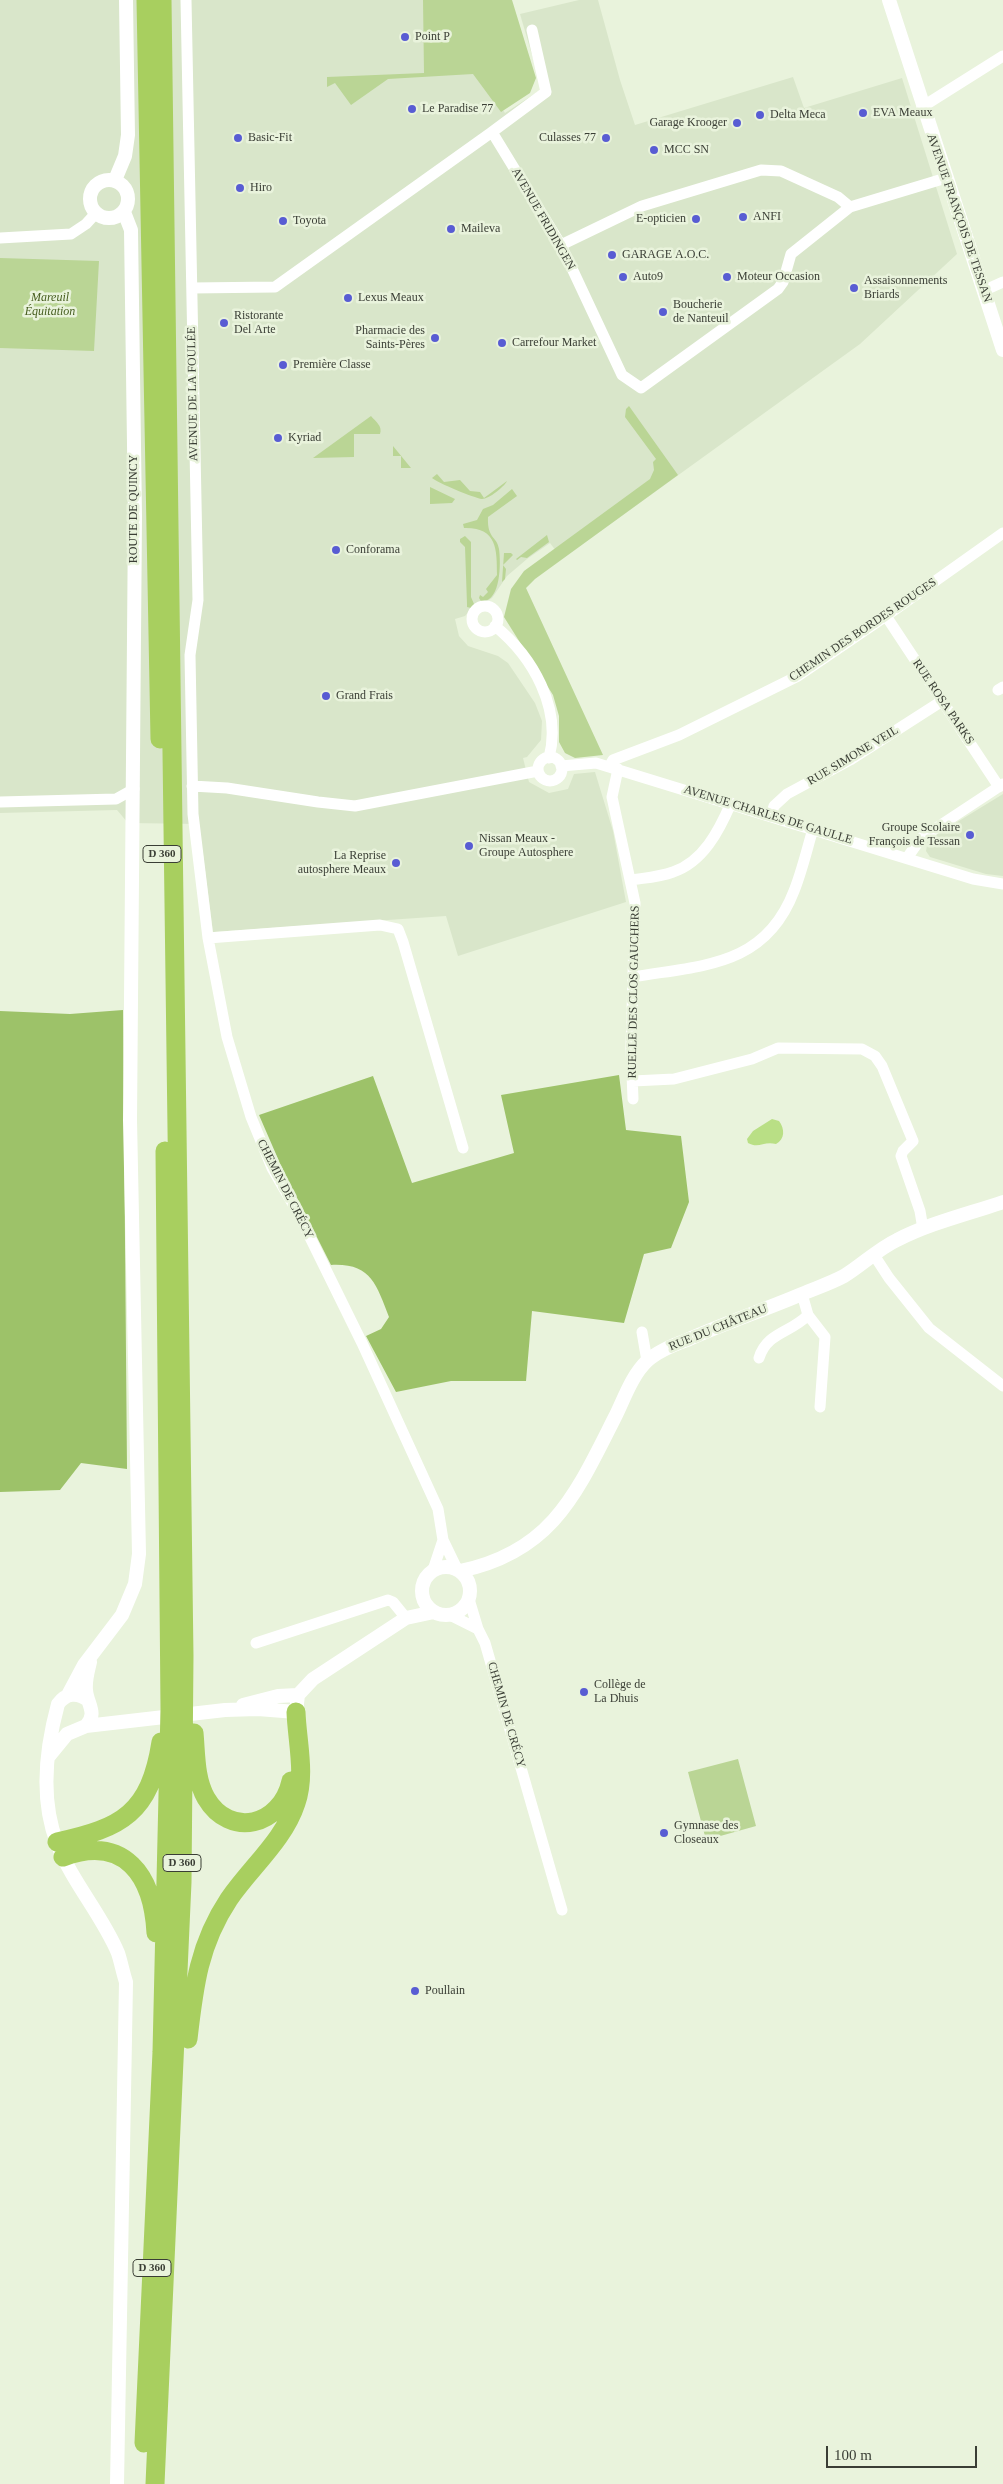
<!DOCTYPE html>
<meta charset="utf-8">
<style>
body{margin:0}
#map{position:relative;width:1003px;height:2484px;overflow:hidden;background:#e9f3dc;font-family:"Times New Roman",serif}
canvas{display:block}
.scale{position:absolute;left:826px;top:2446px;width:151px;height:22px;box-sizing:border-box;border:2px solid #3a3e35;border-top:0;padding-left:6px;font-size:15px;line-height:18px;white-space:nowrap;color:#3a3e35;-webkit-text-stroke:4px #e9f3dc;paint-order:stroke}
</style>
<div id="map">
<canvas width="1003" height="2484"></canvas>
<div class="scale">100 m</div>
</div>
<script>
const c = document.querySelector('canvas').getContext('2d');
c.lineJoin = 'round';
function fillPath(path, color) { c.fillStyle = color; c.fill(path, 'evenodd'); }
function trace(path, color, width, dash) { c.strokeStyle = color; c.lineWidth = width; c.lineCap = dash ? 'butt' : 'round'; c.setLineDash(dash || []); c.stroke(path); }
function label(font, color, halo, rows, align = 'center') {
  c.font = font + ' "Times New Roman",serif'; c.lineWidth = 5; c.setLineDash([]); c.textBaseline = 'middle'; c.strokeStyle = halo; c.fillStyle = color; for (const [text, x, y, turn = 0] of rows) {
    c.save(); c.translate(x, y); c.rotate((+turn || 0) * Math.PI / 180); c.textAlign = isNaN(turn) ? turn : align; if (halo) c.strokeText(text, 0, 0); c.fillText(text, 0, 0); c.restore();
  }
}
fillPath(new Path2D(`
 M0 0H427L505 113 542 89 520 14 579 0H598L620 80 635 125 793 77 804 108 902 78 957 254 860 344 562 559 550 543 527 559 507 576 492 598 486 602 475 604 465 616 455 619 459 636 468 646 498 656 508 663 535 703 542 721 541 740 527 757 523 758 529 782 549 793 568 789 574 774 595 772 613 831 626 902 458 956 446 916 213 932 199 824 128 823 117 810 0 813Z
 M1003 794V876L986 874 930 857 926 851 928 840Z`), '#d9e6ca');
fillPath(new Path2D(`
 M423 0H512L536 78 530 93 501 112 473 74 388 79 351 105 335 83 327 87V77L424 73Z
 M0 258 99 261 94 351 0 348Z
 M629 406 678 475 535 579 526 588 603 755 575 758 565 753 559 742V716L553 695 504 617 511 589 524 571 650 479 654 470 653 462 656 459 625 417 626 409Z
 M371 416C375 421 383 426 380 434H354V457L313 458Z
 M393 446 411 468H401V456H393Z
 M437 474 444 482 460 480 470 491 480 492 484 498 507 481C504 487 489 499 482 499 474 498 438 483 432 478Z
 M430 487 455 499 452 503 430 504Z
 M512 489 517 496 488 517C487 539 497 536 499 549 501 563 501 603 481 601L479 598 480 595 483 597 488 592 486 589 497 575C497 549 497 527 464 528L463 524 477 520 483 509 493 505Z
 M547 535 549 542 527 558 521 557 517 560 516 559Z
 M465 536 471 542V597L474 604 471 608 467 607V604L465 547 460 542V539Z
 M504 553H511L513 555 503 565 506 569 505 579 502 582Z
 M738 1759 756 1826 706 1840 688 1772Z`), '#bad595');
fillPath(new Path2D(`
 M123 1010 127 1469 81 1463 60 1490 0 1492V1011L70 1014Z
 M619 1075 626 1130 681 1136 689 1202 671 1248 644 1254 624 1323 532 1311 526 1381H451L396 1392 366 1336 381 1329 389 1317C376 1284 371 1263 331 1265L282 1168 259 1115 373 1076 412 1183 514 1153 501 1095Z`), '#9dc269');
fillPath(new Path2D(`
 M772 1119 779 1121C785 1129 785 1139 776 1144 763 1141 759 1149 748 1143L747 1139 753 1131Z`), '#b9df85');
trace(new Path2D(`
 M186 0 198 600 190 655 193 814 208 938 227 1037 251 1117 272 1168 298 1213 362 1343 438 1509 443 1540 433 1570
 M922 107 1003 56
 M492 132 546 92 532 30
 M0 238 71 234 86 224 96 213
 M561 245 642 206 761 170 781 171 838 197 850 207 946 178
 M192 288 275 287 492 132 561 245 622 375 641 388 778 289 783 282 791 254 850 207
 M983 291 1003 282
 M472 619a13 13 0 1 1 26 0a13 13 0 1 1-26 0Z
 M886 616 999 787
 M495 626C533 657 562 708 549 758
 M998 690 1003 687
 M538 769a12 12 0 1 1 24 0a12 12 0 1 1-24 0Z
 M561 766 596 763 973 879 1003 884
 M609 767 613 760 679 735 798 676 886 616 1003 533
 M618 769 612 797 635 903 631 1048 633 1099
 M192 786 227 788 318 802 355 806 538 771
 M0 802 116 799 134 789
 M771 816 774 806 787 794 850 760 942 701
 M907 858 921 838 1003 784
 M631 880C644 878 660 877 673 872 703 862 719 831 731 803
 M208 938 380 925 398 929 403 942 463 1148
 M633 977C702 965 765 967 794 891 802 871 807 849 813 829
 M633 1081 674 1079 752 1059 778 1048 862 1049 875 1056 882 1066 913 1141 903 1151 901 1156 920 1211 923 1229
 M874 1255 889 1278 929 1328 1003 1386
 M808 1315 825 1337 820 1407
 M642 1332 647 1361
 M759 1358C767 1332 791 1333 808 1315L802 1294
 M443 1540 457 1569
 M469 1599 478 1629 485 1643 562 1910
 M450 1615 478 1629
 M256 1643 388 1600 393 1602 406 1618`), '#fff', 11);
trace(new Path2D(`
 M889 0 1003 350
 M90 199a19 19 0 1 1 38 0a19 19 0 1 1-38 0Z
 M115 180 125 156 128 135 126 0
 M422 1591a24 24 0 1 1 48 0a24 24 0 1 1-48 0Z
 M460 1571C552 1552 576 1494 615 1417 624 1399 632 1375 647 1361 658 1351 673 1345 687 1340 725 1323 764 1310 802 1294 816 1288 831 1283 844 1276 862 1265 878 1249 897 1240 930 1223 968 1214 1003 1202
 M68 1695 84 1665 122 1615 135 1584 139 1554 130 1120 135 516 131 230 124 212
 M88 1700C77 1692 66 1693 58 1704 46 1748 40 1799 57 1843 72 1882 102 1915 118 1953 121 1962 123 1973 126 1982L117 2484
 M243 1705 278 1696 298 1695
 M86 1726C98 1713 87 1704 86 1690 85 1680 88 1671 90 1662
 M49 1756 67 1734 86 1726 225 1710 258 1709 296 1712 298 1695 313 1679 406 1618 434 1612`), '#fff', 14);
trace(new Path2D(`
 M146 0 160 739
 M194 1733C196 1754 195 1779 206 1798 230 1839 281 1826 291 1781
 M57 1842C122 1828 150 1813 161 1742
 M63 1857C125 1834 153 1876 156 1933
 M188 2039C194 1986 199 1944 229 1899 251 1867 284 1840 296 1803 306 1775 297 1741 296 1712
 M144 2443 162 2052 170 1709 165 1151
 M155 2484 182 1882 184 1655 162 0`), '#a8cf5f', 19);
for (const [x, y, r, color] of [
 [405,37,5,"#585cd3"],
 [412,109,5,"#585cd3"],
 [863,113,5,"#585cd3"],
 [760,115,5,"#585cd3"],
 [737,123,5,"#585cd3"],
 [238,138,5,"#585cd3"],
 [606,138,5,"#585cd3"],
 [654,150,5,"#585cd3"],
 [240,188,5,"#585cd3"],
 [743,217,5,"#585cd3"],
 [696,219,5,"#585cd3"],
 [283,221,5,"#585cd3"],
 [451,229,5,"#585cd3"],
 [612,255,5,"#585cd3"],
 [623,277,5,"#585cd3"],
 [727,277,5,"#585cd3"],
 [854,288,5,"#585cd3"],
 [348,298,5,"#585cd3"],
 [663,312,5,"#585cd3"],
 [224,323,5,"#585cd3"],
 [435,338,5,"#585cd3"],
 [502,343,5,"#585cd3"],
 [283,365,5,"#585cd3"],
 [278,438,5,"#585cd3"],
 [336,550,5,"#585cd3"],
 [326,696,5,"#585cd3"],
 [970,835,5,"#585cd3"],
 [469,846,5,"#585cd3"],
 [396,863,5,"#585cd3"],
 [584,1692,5,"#585cd3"],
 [664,1833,5,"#585cd3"],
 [415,1991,5,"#585cd3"]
]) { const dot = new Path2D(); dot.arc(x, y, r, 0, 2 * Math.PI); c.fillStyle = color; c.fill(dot); trace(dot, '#e9f3dc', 2); }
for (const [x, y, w] of [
 [162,854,38],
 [182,1863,38],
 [152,2268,38]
]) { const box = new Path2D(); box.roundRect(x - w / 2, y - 8.5, w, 17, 4); c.fillStyle = '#e9f3dc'; c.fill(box); trace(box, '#3a3e35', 1); }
label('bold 11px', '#3a3e35', null, [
 ["D 360",162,854],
 ["D 360",182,1863],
 ["D 360",152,2268]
]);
label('12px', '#3a3e35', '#e9f3dc', [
 ["Point P",415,37],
 ["Le Paradise 77",422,109],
 ["EVA Meaux",873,113],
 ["Delta Meca",770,115],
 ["Garage Krooger",727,123,"right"],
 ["Basic-Fit",248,138],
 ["Culasses 77",596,138,"right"],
 ["MCC SN",664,150],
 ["Hiro",250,188],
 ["ANFI",753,217],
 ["E-opticien",686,219,"right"],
 ["Toyota",293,221],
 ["Maileva",461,229],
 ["GARAGE A.O.C.",622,255],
 ["Auto9",633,277],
 ["Moteur Occasion",737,277],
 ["Assaisonnements",864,281],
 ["Briards",864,295],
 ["Lexus Meaux",358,298],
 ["Boucherie",673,305],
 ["de Nanteuil",673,319],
 ["Ristorante",234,316],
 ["Del Arte",234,330],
 ["Pharmacie des",425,331,"right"],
 ["Saints-Pères",425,345,"right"],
 ["Carrefour Market",512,343],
 ["Première Classe",293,365],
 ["Kyriad",288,438],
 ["Conforama",346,550],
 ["Grand Frais",336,696],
 ["Groupe Scolaire",960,828,"right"],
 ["François de Tessan",960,842,"right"],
 ["Nissan Meaux -",479,839],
 ["Groupe Autosphere",479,853],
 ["La Reprise",386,856,"right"],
 ["autosphere Meaux",386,870,"right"],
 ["Collège de",594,1685],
 ["La Dhuis",594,1699],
 ["Gymnase des",674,1826],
 ["Closeaux",674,1840],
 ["Poullain",425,1991]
], 'left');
label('12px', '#3a3e35', '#e9f3dc', [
 ["AVENUE FRANÇOIS DE TESSAN",959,218,71],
 ["AVENUE FRIDINGEN",543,219,60],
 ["AVENUE DE LA FOULÉE",193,394,-91],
 ["ROUTE DE QUINCY",134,509,-90],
 ["CHEMIN DES BORDES ROUGES",863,630,-34],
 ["RUE ROSA PARKS",943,702,56],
 ["RUE SIMONE VEIL",853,756,-31],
 ["AVENUE CHARLES DE GAULLE",768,815,17],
 ["RUELLE DES CLOS GAUCHERS",634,992,-89],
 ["CHEMIN DE CRÉCY",285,1189,63],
 ["RUE DU CHÂTEAU",718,1328,-22],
 ["CHEMIN DE CRÉCY",506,1715,74]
]);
label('italic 12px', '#475e20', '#e9f3dc', [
 ["Mareuil",50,298],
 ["Équitation",50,312]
]);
</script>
